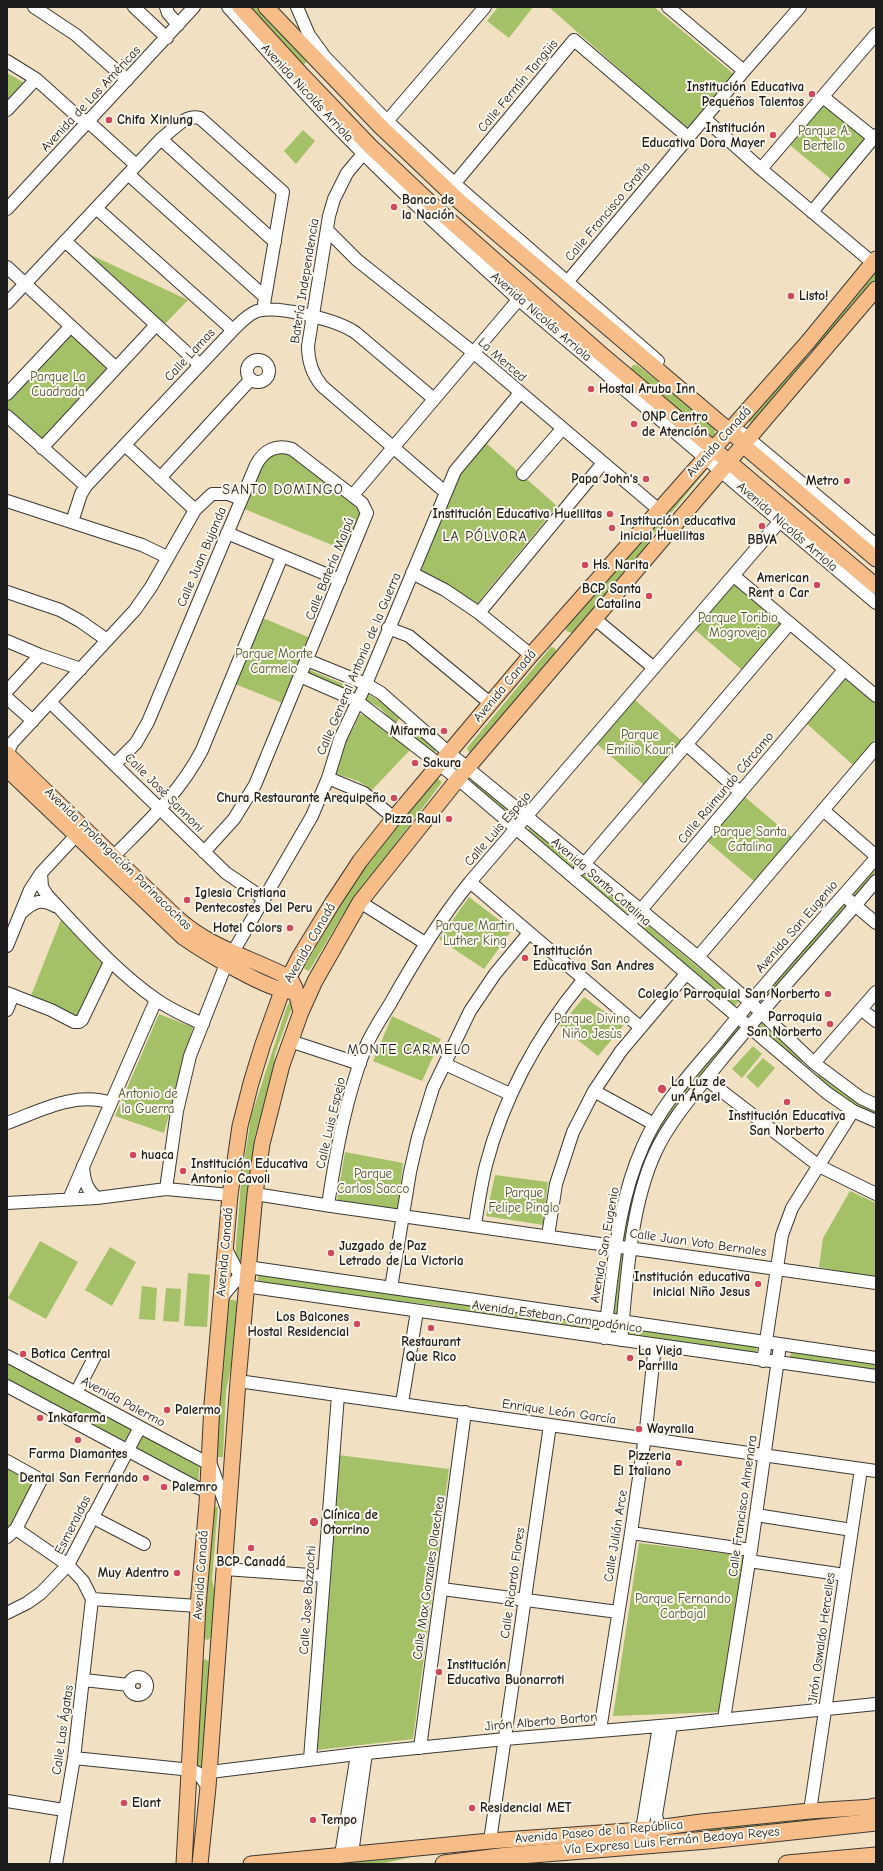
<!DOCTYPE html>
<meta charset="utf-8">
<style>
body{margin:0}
#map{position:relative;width:883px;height:1871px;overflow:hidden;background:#f1e1c2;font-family:"Comic Neue",sans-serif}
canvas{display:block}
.frame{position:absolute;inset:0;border:8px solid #1c1c1c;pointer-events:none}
</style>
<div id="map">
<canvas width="883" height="1871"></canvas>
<div class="frame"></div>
</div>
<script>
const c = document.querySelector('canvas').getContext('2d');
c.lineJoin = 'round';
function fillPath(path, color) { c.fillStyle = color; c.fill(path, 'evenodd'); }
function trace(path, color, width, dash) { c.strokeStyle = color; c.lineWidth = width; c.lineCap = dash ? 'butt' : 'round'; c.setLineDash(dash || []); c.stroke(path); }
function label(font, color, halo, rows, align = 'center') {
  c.font = font + ' "Comic Neue",sans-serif'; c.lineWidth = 4; c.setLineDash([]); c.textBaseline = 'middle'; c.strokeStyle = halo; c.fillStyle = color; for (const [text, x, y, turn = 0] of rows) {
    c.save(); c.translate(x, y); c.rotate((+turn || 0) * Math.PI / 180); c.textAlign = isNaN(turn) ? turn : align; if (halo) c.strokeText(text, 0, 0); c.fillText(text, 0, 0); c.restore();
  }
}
fillPath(new Path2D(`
 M246 7H259L307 62 300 66Z
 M498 7H533L509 38 487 21Z
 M549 7H654L735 75 688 130Z
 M7 73 28 85 7 107Z
 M821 100 868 137 832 180 785 141Z
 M303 130 315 141 296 164 284 151Z
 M89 254 188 300 163 326 86 257Z
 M876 265V280L815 353 810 349 857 295 861 283Z
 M70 332 109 369 41 442 7 410V400Z
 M804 355 807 361 752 424 749 421Z
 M633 365H637L715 427V434L712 439 631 373V368Z
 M486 443 557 506 476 605 417 570 458 477Z
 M285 450 357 502 363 514 349 552 242 508 265 457Z
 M707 467 708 468 649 540 645 549 572 633 566 631V628Z
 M734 582 782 623 742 670 694 629Z
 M263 618 313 639 285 704 235 684Z
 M551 647 555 648 557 654 472 753 468 751 467 748Z
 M308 669 355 689 353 694 306 674Z
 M846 676 876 702V738L853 765 806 723Z
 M366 693 393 709 401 717 395 724 380 708 363 698Z
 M635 700 682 741 645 786 597 744Z
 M360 714 370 718 410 750 372 790 358 781 331 772Z
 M409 724 437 749 432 755 403 730Z
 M437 778 442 782 342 916 309 971 303 968 358 876Z
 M475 779 517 814 512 820 470 784Z
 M745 797 793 838 755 882 707 841Z
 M532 826 575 865 573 869 527 831Z
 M876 861V872L855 897 849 892Z
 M583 870 628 911 624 917 579 875Z
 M469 897 512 930 484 969 439 939Z
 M843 903 847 906 763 1004 760 1001Z
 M62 917 105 963 79 1018 30 998Z
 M645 923 739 1001 735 1006 639 930Z
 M584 997 624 1025 598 1056 560 1026Z
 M291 1000 293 1004 275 1054 274 1069 255 1136 241 1259 237 1262 235 1258 241 1182 251 1117 287 1006Z
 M159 1014 193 1027 164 1133 115 1116Z
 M392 1016 441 1039 422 1081 373 1061Z
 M762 1023 803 1061 799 1065 758 1027Z
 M738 1025 742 1029 664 1130 629 1242 621 1240 632 1190 645 1155 663 1118Z
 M753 1046 762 1054 742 1078 732 1069Z
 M763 1058 775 1068 758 1088 746 1077Z
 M820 1073 876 1108V1117L855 1107 815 1078Z
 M345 1152 403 1163 398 1209 337 1200Z
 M495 1175 548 1182 543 1225 486 1216Z
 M850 1191 876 1203V1279L819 1267 823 1238Z
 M40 1241 78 1262 46 1319 8 1298Z
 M110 1247 136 1262 112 1306 85 1290Z
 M620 1253 627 1254 618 1314 611 1313Z
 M188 1273 210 1275 207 1327 184 1326Z
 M266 1274 601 1324 602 1327 598 1333 432 1305 262 1285 258 1280V1276Z
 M142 1286 157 1288 155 1320 139 1319Z
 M166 1288 181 1289 179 1322 163 1321Z
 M229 1299 237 1301 231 1367 226 1391 223 1457H216Z
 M628 1327 757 1346 756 1356 626 1334Z
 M791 1352 876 1364V1373L789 1361Z
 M7 1361 132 1427 124 1443 7 1381Z
 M143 1432 200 1462 198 1484 134 1450Z
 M338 1455 449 1469 413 1739 317 1750Z
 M7 1468 35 1483 15 1523 7 1532Z
 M214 1507H218L212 1580 215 1593 211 1637 208 1640 204 1639Z
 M639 1543 746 1556 720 1712 613 1716Z
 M205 1659 210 1662 203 1769 193 1763 202 1661Z
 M858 1810 876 1818 710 1832 708 1824Z
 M416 1856 381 1864H329Z`), '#a4c168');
const minor = new Path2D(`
 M34 7 76 35 127 80
 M134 7 167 38
 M166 7 168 13 178 25
 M228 7C258 40 287 74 317 106 381 174 450 237 519 300L876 603
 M297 7 309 35 325 57 387 121 455 184 658 361
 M668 7 744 71
 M7 61 36 79 76 115 93 126 136 165
 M823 97 874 138
 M7 110 36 79
 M705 119 761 169 873 263
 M383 126 485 7
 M161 139 275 242
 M368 148 347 173 334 199 329 216 308 346C308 361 312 374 322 386L445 492
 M761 169 876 34
 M128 174 265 297
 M450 189 574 40 689 138
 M96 208 233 330
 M7 209 194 7
 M812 212 876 135
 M327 230 357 260 474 353 659 510
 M65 241 200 365
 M7 267 116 368
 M563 287 744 71 800 7
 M7 303 161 139C173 130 185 114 200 118L283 192 263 310
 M247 371a11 11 0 1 1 22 0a11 11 0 1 1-22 0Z
 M7 394 71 326
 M7 416 86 486
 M742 433 876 545
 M125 445 195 510
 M42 448 156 325
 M523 474 562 429
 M160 478 251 379
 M353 495 524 293
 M7 501 142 545 167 557
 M72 522 81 494 86 486 233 330C240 323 247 315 257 311 278 305 338 320 356 333L434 399
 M227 533 340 580
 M412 573 445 590 479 613 531 655
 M734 576 876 696
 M7 592 60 610 80 621 107 640
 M479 613 603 463
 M595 619 654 668
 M388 628 409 636 490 703
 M7 641 40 655 81 669
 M307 660 366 684 381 693 449 753 698 957 750 1002 814 1063 861 1098 876 1105
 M300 676 357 701 458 779 827 1093 853 1111 876 1121
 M7 691 40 655
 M7 698 33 721
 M50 702 226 873 263 898
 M686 744 740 792
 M7 754 12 743 135 610 151 587 195 510 212 494H228L241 499
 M115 764 136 743 148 722 256 465C264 450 276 444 292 449L362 503 367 513 255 785 234 819 204 852
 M328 778 364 793 394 818
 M823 810 876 856
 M107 863C142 827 179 795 202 750L282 556
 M580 869 790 623
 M41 873 42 887 47 895C81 931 115 971 157 1000 171 1010 187 1017 203 1024
 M470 882 640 1027
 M849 900 876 923
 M360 902 425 943
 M21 913C33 902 40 898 55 906
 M629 924 844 670
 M7 946 30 890 41 873 82 829
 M698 957 876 748
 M7 993 51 1010 74 1022H79L82 1020 110 962
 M861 1009 876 1021
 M7 1010 13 995
 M290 1041 360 1064
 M814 1063 876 992
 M445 1064 510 1094
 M706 1079 819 1166 876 1194
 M594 1091 654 1124
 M7 1123C40 1111 75 1091 111 1103
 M83 1166C84 1180 86 1189 97 1198
 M166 1189 177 1111 190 1056 226 964 312 816 328 778 340 739 366 684 455 471 520 393
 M255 1194 331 1206 876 1283
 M69 1199 156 1000
 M7 1203 97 1198 166 1189 230 1195
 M328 1205C336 1151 346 1097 366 1046 372 1032 382 1017 390 1004 414 961 439 920 470 882L780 521
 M475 1225C478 1206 481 1185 486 1165 504 1096 538 1035 583 980
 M548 1236 556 1184 573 1132 594 1091 621 1051 686 974
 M226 1249 245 1286 876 1376
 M391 1288 410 1172 418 1137 433 1088 470 1011 495 974 529 933
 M221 1298 247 1267 876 1358
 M604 1338C613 1275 616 1205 643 1146 660 1106 690 1074 718 1041 769 978 823 919 876 858
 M621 1340C627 1280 630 1208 655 1153 670 1120 696 1092 718 1064 769 1001 824 943 876 881
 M7 1356 211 1465 227 1509
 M763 1361 782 1235 792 1208 853 1111
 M238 1381 876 1471
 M7 1386 196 1487 209 1492 214 1487
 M76 1393 95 1356
 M402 1403 417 1311
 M7 1461 41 1480 16 1529 7 1537
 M756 1515 852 1530
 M92 1517 144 1544
 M16 1529 68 1565 83 1581 92 1599
 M631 1533 751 1550
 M749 1561 845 1575
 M225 1569 324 1576
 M442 1589 618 1612
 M92 1599 198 1606
 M7 1613 27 1603 41 1593 68 1565 140 1427
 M129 1686a9 9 0 1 1 18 0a9 9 0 1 1-18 0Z
 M84 1680 129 1685
 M724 1719 751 1550 780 1345
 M600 1730 631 1533 646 1429 655 1345
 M420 1748 465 1412
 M74 1758 192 1770 198 1773 208 1787
 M310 1759 338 1395
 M210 1772 357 1754 505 1739 671 1725 876 1704
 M7 1801 64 1810
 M810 1811 861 1469
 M662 1827 658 1823 656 1815 671 1725
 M642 1830 659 1726
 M490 1841 550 1425
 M352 1854 366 1753
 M341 1855 357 1754
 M56 1864 74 1758 92 1599`);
const major = new Path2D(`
 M240 7 302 75 370 146 438 210 600 353 876 586
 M266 7 381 127 460 202 740 440 743 445 876 559
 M7 754 176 917C213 950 248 956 290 978L295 988 301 1012
 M7 769 183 937C200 949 275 995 292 991
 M184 1864 198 1606 207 1504 212 1404 230 1195 240 1126 251 1083 263 1044 282 991 300 956 333 902 360 861 394 818 531 655 807 343 876 259
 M200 1864 208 1787 238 1381 255 1194 262 1144 282 1065 301 1012 315 981 360 902 458 779 876 289
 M251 1864 490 1841 642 1830 701 1822 810 1811 874 1807`);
const highway = new Path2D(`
 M874 1807H876
 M603 1838 623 1836 642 1830
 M444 1864 508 1856 708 1840 876 1822
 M787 1864 876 1856`);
trace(minor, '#3c3a35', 14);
trace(major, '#3c3a35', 17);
trace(highway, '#3c3a35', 19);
trace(minor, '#fff', 12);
trace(major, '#f7bd88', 15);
trace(highway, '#f7bd88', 17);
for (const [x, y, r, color] of [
 [812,94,4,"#d1495b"],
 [109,120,4,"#d1495b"],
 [773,135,4,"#d1495b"],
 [394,207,4,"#d1495b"],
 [791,296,4,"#d1495b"],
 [591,389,4,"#d1495b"],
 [634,424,4,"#d1495b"],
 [646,479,4,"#d1495b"],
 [847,481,4,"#d1495b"],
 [610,514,4,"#d1495b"],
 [762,526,4,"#d1495b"],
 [612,528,4,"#d1495b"],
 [585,565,4,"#d1495b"],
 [817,585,4,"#d1495b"],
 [649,596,4,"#d1495b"],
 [444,731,4,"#d1495b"],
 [415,763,4,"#d1495b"],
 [394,798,4,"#d1495b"],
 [449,819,4,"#d1495b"],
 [187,900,4,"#d1495b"],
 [290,928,4,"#d1495b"],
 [525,958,4,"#d1495b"],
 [828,994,4,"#d1495b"],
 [830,1024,4,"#d1495b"],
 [662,1089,5,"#d1495b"],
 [787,1102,4,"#d1495b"],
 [133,1155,4,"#d1495b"],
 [183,1171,4,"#d1495b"],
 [331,1253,4,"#d1495b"],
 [758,1284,4,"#d1495b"],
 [357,1324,4,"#d1495b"],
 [431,1328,4,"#d1495b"],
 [23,1354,4,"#d1495b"],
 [630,1358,4,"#d1495b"],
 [167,1410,4,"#d1495b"],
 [40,1418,4,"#d1495b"],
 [639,1429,4,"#d1495b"],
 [78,1440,4,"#d1495b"],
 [679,1463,4,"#d1495b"],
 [146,1478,4,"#d1495b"],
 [164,1487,4,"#d1495b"],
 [314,1522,5,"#d1495b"],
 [251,1548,4,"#d1495b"],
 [177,1573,4,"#d1495b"],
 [439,1672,4,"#d1495b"],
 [124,1803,4,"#d1495b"],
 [472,1808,4,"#d1495b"],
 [313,1820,4,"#d1495b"]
]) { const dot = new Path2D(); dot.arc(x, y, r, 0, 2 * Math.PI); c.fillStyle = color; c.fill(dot); trace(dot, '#fbf7ec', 1.5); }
label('13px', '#1c1c1c', '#fbf7ec', [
 ["Calle Fermín Tangüis",518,86,-50],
 ["Avenida Nicolás Arriola",307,93,47],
 ["Avenida de Las Américas",91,99,-47],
 ["Calle Francisco Graña",608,212,-50],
 ["Batería Independencia",305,281,-81],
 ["Avenida Nicolás Arriola",541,317,41],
 ["Calle Lamas",190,355,-47],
 ["La Merced",502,360,41],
 ["Avenida Canadá",719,442,-48],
 ["Avenida Nicolás Arriola",787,527,41],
 ["Calle Juan Bujanda",202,557,-67],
 ["Calle Batería Maipú",330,569,-68],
 ["Calle General Antonio de la Guerra",359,664,-67],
 ["Avenida Canadá",505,686,-50],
 ["Calle Raimundo Cárcamo",726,788,-50],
 ["Calle José Sannoni",164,793,45],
 ["Calle Luis Espejo",498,829,-49],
 ["Avenida Prolongación Parinacochas",118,859,44],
 ["Avenida Santa Catalina",601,882,41],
 ["Avenida San Eugenio",797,927,-49],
 ["Avenida Canadá",310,943,-60],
 ["Calle Luis Espejo",331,1123,-77],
 ["Calle Juan Voto Bernales",698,1243,8],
 ["Avenida San Eugenio",605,1245,-80],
 ["Avenida Canadá",225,1252,-85],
 ["Avenida Esteban Campodónico",557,1317,8],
 ["Avenida Palermo",123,1402,28],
 ["Enrique León García",559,1412,8],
 ["Calle Francisco Almenara",743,1506,-82],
 ["Esmeraldas",73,1525,-63],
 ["Calle Julián Arce",616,1536,-81],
 ["Avenida Canadá",201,1575,-86],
 ["Calle Max Gonzales Olaechea",429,1578,-82],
 ["Calle Ricardo Flores",513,1583,-82],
 ["Calle Jose Bazzochi",308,1600,-86],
 ["Jirón Oswaldo Hercelles",822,1638,-82],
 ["Jirón Alberto Barton",541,1722,-5],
 ["Calle Las Ágatas",63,1730,-82],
 ["Avenida Paseo de la República",599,1832,-5],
 ["Vía Expresa Luis Fernán Bedoya Reyes",672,1841,-5]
]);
label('bold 13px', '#1c1c1c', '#fbf7ec', [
 ["Institución Educativa",804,87,"right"],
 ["Pequeños Talentos",804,102,"right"],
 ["Chifa Xinlung",117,120],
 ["Institución",765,128,"right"],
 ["Educativa Dora Mayer",765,143,"right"],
 ["Banco de",402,200],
 ["la Nación",402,215],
 ["Listo!",799,296],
 ["Hostal Aruba Inn",599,389],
 ["ONP Centro",642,417],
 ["de Atención",642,432],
 ["Papa John's",638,479,"right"],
 ["Metro",839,481,"right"],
 ["Institución Educativa Huellitas",602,514,"right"],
 ["Institución educativa",620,521],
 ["inicial Huellitas",620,536],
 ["BBVA",762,540,"center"],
 ["Hs. Narita",593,565],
 ["American",809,578,"right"],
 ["Rent a Car",809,593,"right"],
 ["BCP Santa",641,589,"right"],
 ["Catalina",641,604,"right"],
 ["Mifarma",436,731,"right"],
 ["Sakura",423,763],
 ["Chura Restaurante Arequipeño",386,798,"right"],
 ["Pizza Raul",441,819,"right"],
 ["Iglesia Cristiana",195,893],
 ["Pentecostes Del Peru",195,908],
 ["Hotel Colors",282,928,"right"],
 ["Institución",533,951],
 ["Educativa San Andres",533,966],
 ["Colegio Parroquial San Norberto",820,994,"right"],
 ["Parroquia",822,1017,"right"],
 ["San Norberto",822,1032,"right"],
 ["La Luz de",671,1082],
 ["un Ángel",671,1097],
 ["Institución Educativa",787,1116,"center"],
 ["San Norberto",787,1131,"center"],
 ["huaca",141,1155],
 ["Institución Educativa",191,1164],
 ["Antonio Cavoli",191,1179],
 ["Juzgado de Paz",339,1246],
 ["Letrado de La Victoria",339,1261],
 ["Institución educativa",750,1277,"right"],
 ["inicial Niño Jesus",750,1292,"right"],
 ["Los Balcones",349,1317,"right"],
 ["Hostal Residencial",349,1332,"right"],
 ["Restaurant",431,1342,"center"],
 ["Que Rico",431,1357,"center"],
 ["La Vieja",638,1351],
 ["Parrilla",638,1366],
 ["Botica Central",31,1354],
 ["Palermo",175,1410],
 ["Inkafarma",48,1418],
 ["Wayralla",647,1429],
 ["Farma Diamantes",78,1454,"center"],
 ["Pizzeria",671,1456,"right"],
 ["El Italiano",671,1471,"right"],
 ["Dental San Fernando",138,1478,"right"],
 ["Palemro",172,1487],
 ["Clínica de",323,1515],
 ["Otorrino",323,1530],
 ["BCP Canadá",251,1562,"center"],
 ["Muy Adentro",169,1573,"right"],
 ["Institución",447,1665],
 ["Educativa Buonarroti",447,1680],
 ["Elant",132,1803],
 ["Residencial MET",480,1808],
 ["Tempo",321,1820]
], 'left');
label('13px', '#4c5637', '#fbf7ec', [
 ["Parque A.",824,131],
 ["Bertello",824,146],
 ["Parque La",58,377],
 ["Cuadrada",58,392],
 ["Parque Toribio",738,618],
 ["Mogrovejo",738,633],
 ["Parque Monte",274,654],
 ["Carmelo",274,669],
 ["Parque",640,735],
 ["Emilio Kouri",640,750],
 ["Parque Santa",750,832],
 ["Catalina",750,847],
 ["Parque Martin",475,926],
 ["Luther King",475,941],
 ["Parque Divino",592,1019],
 ["Niño Jesùs",592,1034],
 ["Antonio de",148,1094],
 ["la Guerra",148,1109],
 ["Parque",373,1174],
 ["Carlos Sacco",373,1189],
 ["Parque",524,1193],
 ["Felipe Pinglo",524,1208],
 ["Parque Fernando",683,1599],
 ["Carbajal",683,1614]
]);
c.letterSpacing = '1px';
label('14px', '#1c1c1c', '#fbf7ec', [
 ["SANTO DOMINGO",283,490],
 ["LA PÓLVORA",485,537],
 ["MONTE CARMELO",409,1050]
]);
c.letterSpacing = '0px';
</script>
